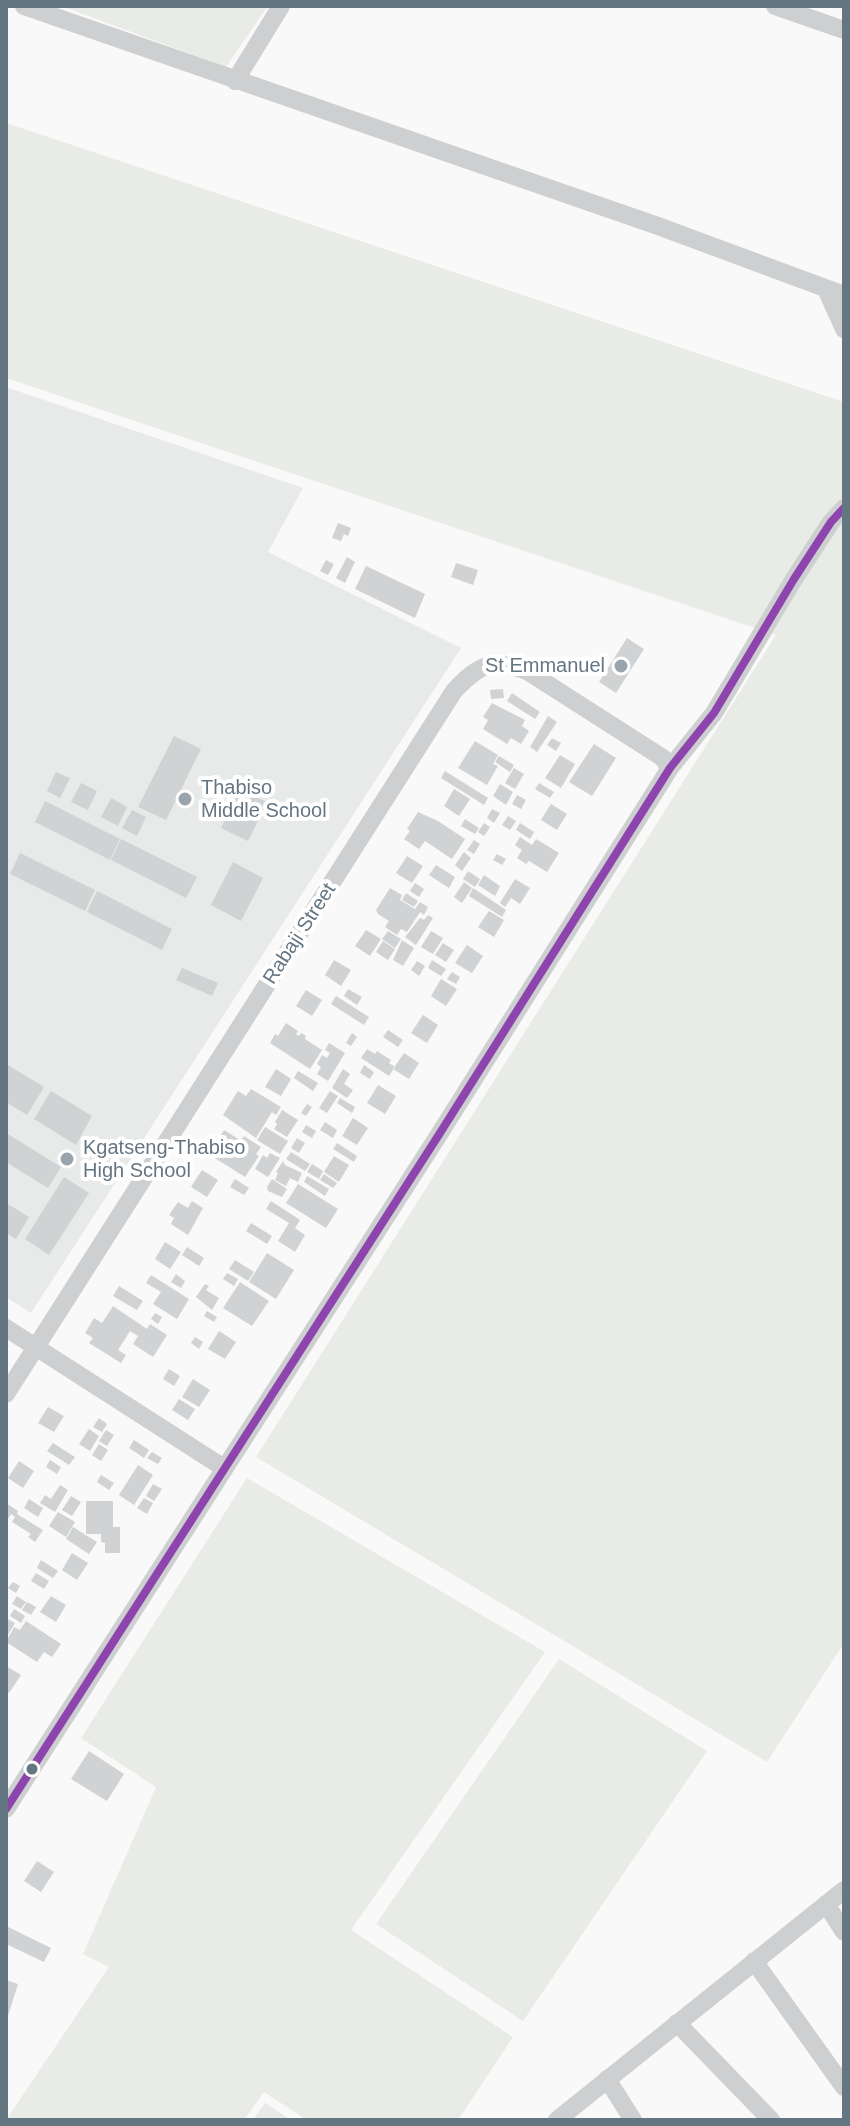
<!DOCTYPE html>
<style>
body{margin:0}
#map{position:relative;width:850px;height:2126px;overflow:hidden;background:#f9f9f9;font-family:Helvetica,sans-serif}
canvas{display:block}
.frame{position:absolute;inset:0;border:8px solid #657683;pointer-events:none}
</style>
<div id="map">
<canvas width="850" height="2126"></canvas>
<div class="frame"></div>
</div>
<script>
const c = document.querySelector('canvas').getContext('2d');
c.lineJoin = 'round';
function fillPath(path, color) { c.fillStyle = color; c.fill(path, 'evenodd'); }
function trace(path, color, width, dash) { c.strokeStyle = color; c.lineWidth = width; c.lineCap = dash ? 'butt' : 'round'; c.setLineDash(dash || []); c.stroke(path); }
function label(font, color, halo, rows, align = 'center') {
  c.font = font + ' Helvetica,sans-serif'; c.lineWidth = 8; c.setLineDash([]); c.textBaseline = 'middle'; c.strokeStyle = halo; c.fillStyle = color; for (const [text, x, y, turn = 0] of rows) {
    c.save(); c.translate(x, y); c.rotate((+turn || 0) * Math.PI / 180); c.textAlign = isNaN(turn) ? turn : align; if (halo) c.strokeText(text, 0, 0); c.fillText(text, 0, 0); c.restore();
  }
}
fillPath(new Path2D(`
 M6 387 303 488 268 552 461 648 31 1313 6 1297Z
 M265 2103 291 2120H253Z`), '#e8e9e9');
fillPath(new Path2D(`
 M61 6H268L226 67Z
 M6 123 844 402V1643L767 1762 256 1457 776 635 6 378Z
 M247 1478 545 1652 351 1930 513 2037 458 2120H307L264 2092 244 2120H6L109 1967 83 1954 156 1787 81 1738Z
 M559 1659 707 1751 523 2021 376 1924Z`), '#e8ebe6');
fillPath(new Path2D(`
 M338 523 351 528 348 536 344 534 341 541 332 538Z
 M347 557 355 562 345 583 336 578Z
 M326 560 334 564 328 575 320 571Z
 M456 563 478 570 473 585 451 577Z
 M366 566 425 594 415 618 355 589Z
 M627 638 644 649 616 693 599 682Z
 M503 689 504 698 491 699 490 690Z
 M512 693 540 712 535 719 507 701Z
 M492 703 525 720 522 726 529 731 521 744 511 738 507 744 483 729 488 720 483 717Z
 M548 716 557 722 537 752 530 747Z
 M174 736 201 749 166 820 138 807Z
 M552 738 561 743 556 751 547 745Z
 M475 741 498 755 493 764 498 766 487 785 458 768Z
 M594 744 616 758 592 796 569 782Z
 M560 755 575 764 561 788 545 778Z
 M499 756 514 765 510 772 495 762Z
 M514 768 524 774 515 789 505 783Z
 M445 771 488 798 484 805 441 778Z
 M56 772 70 778 60 798 47 791Z
 M81 783 97 791 88 810 71 802Z
 M539 783 554 792 550 798 535 789Z
 M500 784 513 792 506 805 493 796Z
 M240 789 267 802 248 841 221 828Z
 M454 789 470 799 459 816 444 806Z
 M517 795 526 800 521 809 512 804Z
 M111 798 127 807 118 826 101 817Z
 M45 801 120 839 110 860 35 822Z
 M551 804 567 814 557 830 541 820Z
 M492 809 500 813 494 823 487 818Z
 M132 810 146 817 137 836 122 828Z
 M418 812 438 821 465 839 452 859 425 841 419 849 404 839 410 831 407 829Z
 M508 816 516 821 510 830 502 825Z
 M465 819 479 828 475 834 461 826Z
 M484 823 490 827 484 836 478 832Z
 M520 823 534 832 530 839 516 830Z
 M520 837 532 845 536 839 559 853 547 872 529 861 526 864 517 858 522 850 515 845Z
 M121 839 197 877 186 898 111 860Z
 M474 840 480 844 474 854 467 850Z
 M464 852 471 858 462 871 455 865Z
 M20 853 95 890 85 911 10 874Z
 M497 854 506 859 502 865 493 860Z
 M407 856 423 866 412 883 396 873Z
 M233 862 263 878 241 921 211 905Z
 M436 865 455 877 449 888 429 875Z
 M468 871 480 879 475 887 463 879Z
 M484 875 500 886 495 896 478 885Z
 M515 879 530 888 520 904 511 898 505 907 500 903Z
 M464 882 472 888 462 903 454 897Z
 M415 883 424 889 419 897 410 891Z
 M390 888 402 895 400 900 415 909 420 902 428 907 424 915 420 912 407 932 401 929 397 935 385 927 389 921 378 914 376 910Z
 M473 888 506 910 502 917 469 896Z
 M97 891 172 929 162 950 87 912Z
 M406 893 418 901 414 907 402 900Z
 M489 911 504 920 494 937 478 927Z
 M428 915 433 918 416 945 405 937 420 918 424 920Z
 M366 930 381 939 370 956 355 946Z
 M388 931 401 939 395 948 382 939Z
 M431 931 443 938 433 954 421 947Z
 M402 940 414 948 403 966 393 960Z
 M383 941 395 949 388 960 376 952Z
 M443 943 454 950 446 962 435 955Z
 M467 945 483 956 472 973 455 963Z
 M334 960 351 970 341 986 325 975Z
 M432 960 446 969 441 976 428 968Z
 M417 961 425 966 419 976 411 970Z
 M182 968 218 983 212 996 176 980Z
 M452 972 460 977 456 984 447 979Z
 M441 979 457 989 446 1006 431 996Z
 M348 989 362 997 357 1005 344 996Z
 M306 990 322 1000 312 1016 296 1006Z
 M336 996 369 1017 364 1025 331 1004Z
 M423 1015 438 1025 427 1043 411 1033Z
 M286 1023 298 1031 296 1034 299 1036 301 1033 306 1036 305 1039 322 1050 310 1069 270 1043 275 1034 278 1036Z
 M388 1030 403 1040 398 1047 383 1037Z
 M352 1033 357 1037 351 1046 346 1043Z
 M329 1043 345 1053 328 1081 317 1074 321 1067 317 1064 322 1055 327 1058 330 1053 325 1050Z
 M367 1049 375 1054 377 1051 391 1060 389 1063 395 1067 389 1076 361 1058Z
 M404 1053 419 1063 409 1079 393 1069Z
 M6 1064 44 1087 27 1115 6 1102Z
 M364 1065 374 1072 370 1079 360 1073Z
 M276 1069 291 1079 281 1096 265 1087Z
 M343 1069 350 1074 344 1084 353 1090 347 1098 332 1088Z
 M298 1071 318 1083 313 1091 294 1078Z
 M378 1085 396 1096 385 1114 367 1103Z
 M251 1089 281 1107 276 1115 272 1112 256 1138 223 1115 238 1091 246 1096Z
 M51 1091 92 1116 76 1145 34 1119Z
 M330 1091 338 1096 327 1113 319 1108Z
 M340 1098 355 1107 352 1113 337 1103Z
 M307 1104 312 1107 306 1116 301 1113Z
 M282 1110 298 1120 287 1137 274 1129 277 1124 275 1122Z
 M353 1118 368 1128 357 1145 342 1136Z
 M325 1122 337 1130 333 1138 320 1130Z
 M306 1125 316 1131 312 1138 302 1132Z
 M265 1127 288 1141 280 1154 257 1140Z
 M224 1130 240 1140 239 1144 244 1136 261 1147 256 1154 259 1156 245 1177 202 1150 211 1135 218 1140Z
 M6 1133 61 1167 48 1188 6 1162Z
 M297 1138 305 1143 299 1153 291 1148Z
 M337 1143 357 1156 354 1162 333 1149Z
 M291 1152 310 1164 305 1171 286 1159Z
 M270 1153 280 1158 268 1177 255 1169 263 1155 267 1158Z
 M334 1156 349 1165 339 1182 324 1172Z
 M283 1161 285 1165 302 1173 298 1182 290 1178 286 1186 275 1180 278 1173 276 1172Z
 M312 1164 323 1171 319 1179 307 1172Z
 M202 1170 218 1180 207 1197 191 1187Z
 M324 1174 337 1183 333 1188 320 1180Z
 M307 1176 329 1189 325 1196 304 1182Z
 M64 1177 89 1193 49 1255 25 1239Z
 M235 1179 249 1188 244 1195 230 1187Z
 M272 1179 287 1189 282 1197 268 1191 267 1187Z
 M298 1184 338 1209 326 1228 286 1203Z
 M192 1201 203 1208 188 1235 171 1224 174 1218 169 1215 178 1202 188 1208Z
 M271 1201 300 1220 295 1228 305 1235 295 1252 278 1241 289 1223 266 1209Z
 M6 1203 29 1217 16 1239 6 1233Z
 M251 1223 272 1236 267 1244 246 1231Z
 M165 1242 181 1252 170 1269 155 1259Z
 M187 1247 204 1258 199 1266 182 1255Z
 M267 1253 294 1270 276 1299 249 1282Z
 M235 1260 254 1272 248 1281 229 1269Z
 M227 1273 238 1279 234 1286 223 1279Z
 M176 1274 185 1281 181 1288 171 1282Z
 M151 1275 189 1299 177 1319 153 1304 161 1292 146 1283Z
 M240 1282 269 1301 252 1326 223 1308Z
 M205 1284 209 1286 206 1290 219 1298 212 1310 196 1297Z
 M119 1286 143 1301 137 1310 113 1296Z
 M113 1306 147 1329 150 1324 167 1335 153 1357 133 1344 138 1336 130 1331 118 1350 126 1355 121 1363 89 1343 93 1338 85 1333 94 1318 102 1323Z
 M207 1311 217 1317 214 1322 204 1316Z
 M155 1313 162 1317 158 1324 151 1319Z
 M219 1331 236 1342 225 1359 208 1349Z
 M195 1337 203 1342 199 1349 191 1343Z
 M169 1369 180 1376 174 1386 163 1379Z
 M193 1379 210 1390 199 1407 182 1397Z
 M179 1399 195 1409 188 1420 172 1410Z
 M48 1407 64 1416 54 1432 38 1423Z
 M99 1418 107 1424 102 1432 93 1427Z
 M89 1429 99 1436 90 1451 79 1444Z
 M106 1430 114 1435 107 1446 99 1441Z
 M134 1440 149 1450 144 1458 129 1448Z
 M53 1443 75 1457 69 1465 47 1451Z
 M99 1444 108 1450 101 1461 92 1455Z
 M152 1452 162 1458 158 1464 147 1458Z
 M50 1460 61 1467 57 1474 46 1467Z
 M19 1461 34 1471 23 1488 8 1478Z
 M138 1465 153 1475 134 1505 119 1495Z
 M101 1475 114 1483 109 1490 97 1482Z
 M153 1484 162 1489 154 1501 146 1496Z
 M60 1485 68 1490 55 1512 40 1503 45 1495 51 1499Z
 M71 1496 81 1502 72 1516 62 1510Z
 M144 1498 153 1503 147 1514 137 1508Z
 M29 1499 43 1508 38 1517 24 1508Z
 M86 1501H113V1527H120V1553H105V1543L101 1542V1534H86Z
 M6 1503 18 1511 17 1514 43 1530 35 1542 28 1537 31 1534 12 1522 15 1517 11 1514 6 1522Z
 M58 1512 75 1522 66 1537 49 1526Z
 M73 1527 97 1542 89 1554 66 1539Z
 M72 1553 88 1563 77 1580 62 1570Z
 M41 1560 58 1571 53 1578 37 1568Z
 M36 1573 49 1581 44 1589 31 1581Z
 M13 1582 20 1586 16 1593 8 1588Z
 M17 1596 26 1602 21 1609 12 1604Z
 M51 1596 66 1605 56 1622 40 1612Z
 M27 1602 36 1607 31 1615 22 1610Z
 M14 1609 25 1616 21 1623 10 1616Z
 M6 1618 15 1623 6 1638Z
 M26 1621 61 1644 52 1657 44 1652 37 1662 6 1642 14 1627 20 1630Z
 M6 1666 21 1675 9 1693 6 1691Z
 M89 1751 124 1774 107 1801 71 1779Z
 M37 1861 54 1872 41 1892 24 1881Z
 M6 1926 51 1948 44 1962 6 1944Z
 M6 1980 18 1984 7 2019H6Z`), '#d0d2d3');
trace(new Path2D(`
 M24 6 658 226 844 295
 M775 6 844 30
 M235 81 281 6
 M826 289 844 329
 M6 1328 224 1468
 M6 1394 454 691C480 664 491 658 527 671L663 758 670 768
 M6 1809 440 1133 670 768 714 713 794 579 831 522 844 508
 M826 1904 844 1932
 M754 1961 844 2087
 M677 2023 771 2120
 M607 2079 633 2120
 M557 2120 844 1890`), '#cecfd0', 18);
trace(new Path2D(`
 M6 1809 440 1133 670 768 714 713 794 579 831 522 844 508`), '#8e44ad', 8);
for (const [x, y, r, color] of [
 [621,666,8,"#99a4ac"],
 [185,799,8,"#99a4ac"],
 [67,1159,8,"#99a4ac"],
 [32,1769,7,"#657683"]
]) { const dot = new Path2D(); dot.arc(x, y, r, 0, 2 * Math.PI); c.fillStyle = color; c.fill(dot); trace(dot, '#fff', 3); }
label('20px', '#657683', '#fff', [
 ["St Emmanuel",605,666,"right"],
 ["Thabiso",201,788],
 ["Middle School",201,811],
 ["Kgatseng-Thabiso",83,1148],
 ["High School",83,1171]
], 'left');
label('20px', '#657683', '#fff', [
 ["Rabaji Street",300,934,-57]
]);
</script>
